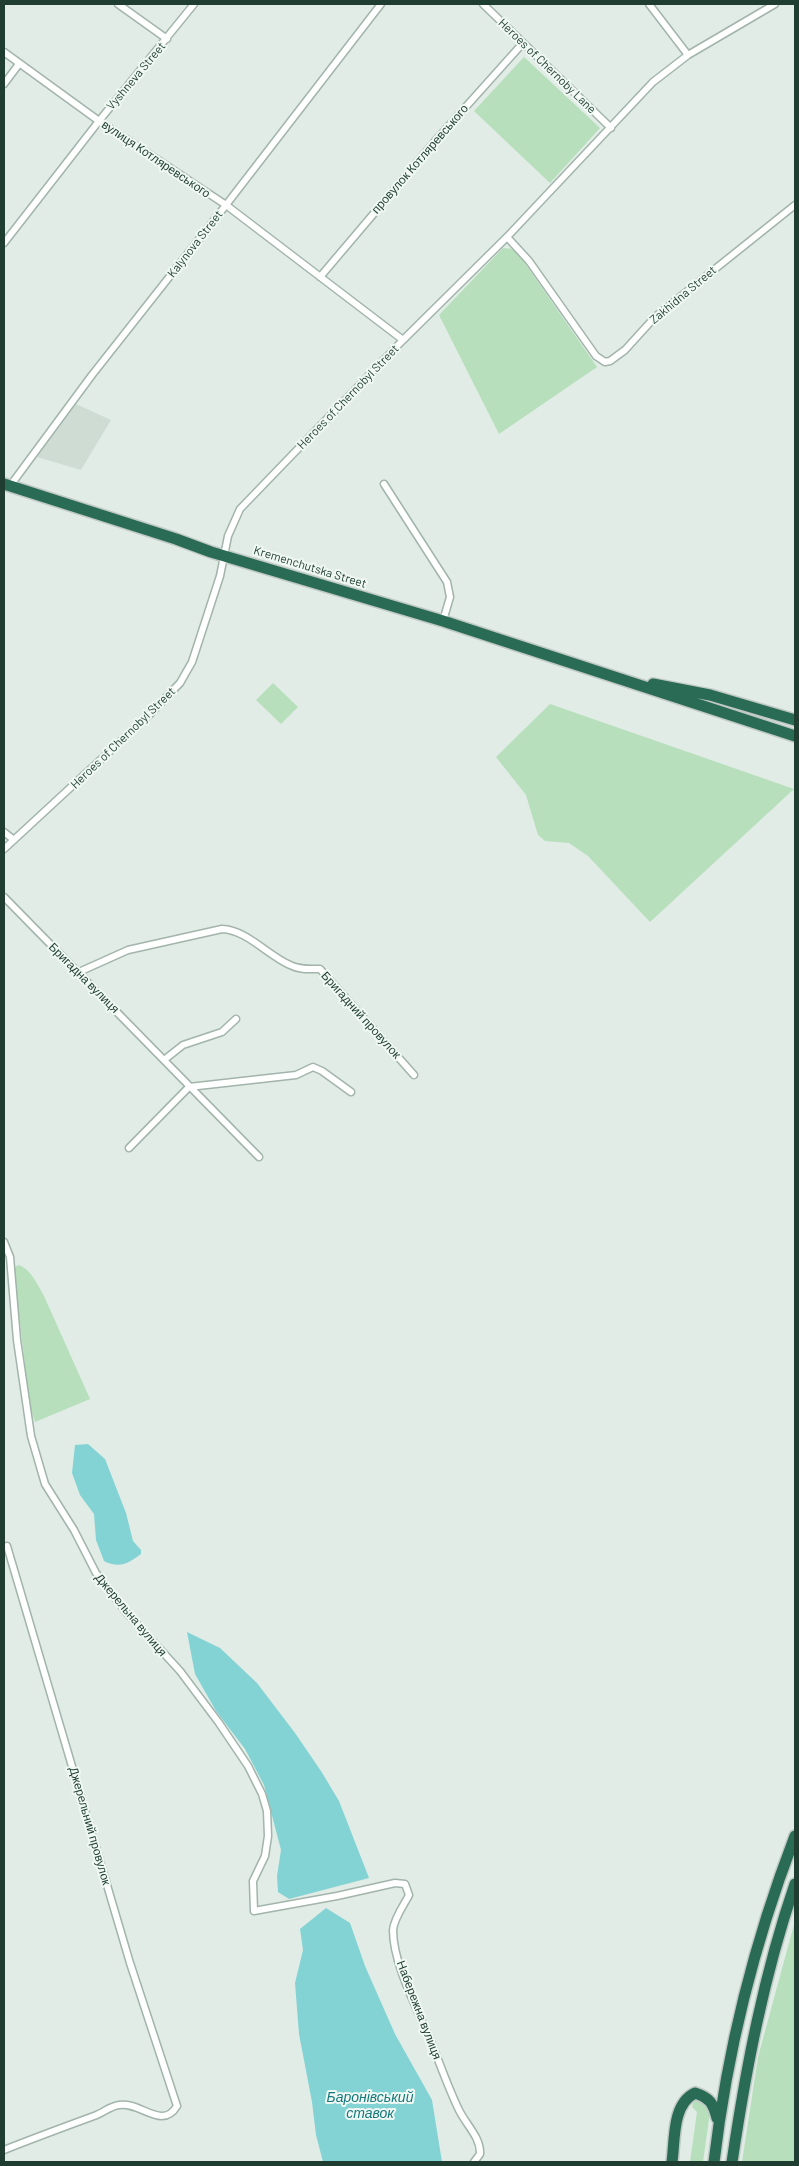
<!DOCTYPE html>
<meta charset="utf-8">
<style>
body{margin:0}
#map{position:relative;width:799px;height:2166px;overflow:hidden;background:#e0ece5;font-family:Barlow,sans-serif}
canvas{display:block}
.frame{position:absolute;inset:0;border:5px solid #1f3d31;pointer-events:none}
</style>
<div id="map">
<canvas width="799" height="2166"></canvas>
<div class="frame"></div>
</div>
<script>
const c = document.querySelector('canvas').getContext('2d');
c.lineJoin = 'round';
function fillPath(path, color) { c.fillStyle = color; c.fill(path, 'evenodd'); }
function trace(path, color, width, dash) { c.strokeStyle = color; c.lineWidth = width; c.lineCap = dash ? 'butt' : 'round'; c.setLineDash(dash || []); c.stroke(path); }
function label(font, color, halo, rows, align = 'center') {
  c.font = font + ' Barlow,sans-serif'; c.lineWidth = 4; c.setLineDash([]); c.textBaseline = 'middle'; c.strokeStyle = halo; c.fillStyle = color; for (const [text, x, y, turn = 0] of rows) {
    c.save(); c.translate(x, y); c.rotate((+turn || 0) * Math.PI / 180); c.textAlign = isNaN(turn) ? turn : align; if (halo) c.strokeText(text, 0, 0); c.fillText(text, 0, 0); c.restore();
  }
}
fillPath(new Path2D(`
 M76 404 111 420 81 470 37 457Z`), '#cedcd3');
fillPath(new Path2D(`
 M524 57 600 128 550 183 474 111Z
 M503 248 515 249 597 367 499 434 439 315Z
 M273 683 298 707 281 724 256 700Z
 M550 704 794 789 650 922 588 856 569 843 545 841 538 835 526 795 496 757Z
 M18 1265C30 1268 38 1285 44 1296L90 1399 35 1422 30 1407 15 1281 14 1268Z
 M795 1921V2162H742L758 2057Z
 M694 2099 704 2101 710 2112 703 2162H690L697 2112 692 2107Z`), '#b7dfbc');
fillPath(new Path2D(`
 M88 1444 105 1459 126 1513 133 1541 141 1550V1554C129 1563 119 1569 104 1561L96 1540 94 1514 80 1495 72 1473 75 1445Z
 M187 1632 220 1648 257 1683 295 1733 321 1771 339 1801 369 1878 289 1899 278 1892 277 1876 281 1850 264 1785 245 1749 216 1711 195 1674Z
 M326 1908 350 1923 365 1966 395 2034 432 2100 442 2162H323L316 2135 312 2102 299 2034 295 1983 303 1950 300 1929Z`), '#83d3d5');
const street = new Path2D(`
 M118 4 167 39
 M483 4 611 128
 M649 4 688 55
 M4 52 99 121 226 205 403 340
 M4 84 19 64
 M507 237 529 261 596 356 605 362 610 361 625 350 655 317 795 205
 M4 243 99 121 194 4
 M320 277 437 139 523 43
 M384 484 447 582 450 597 443 621
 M10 486 92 375 226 205 381 4
 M4 832 14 840
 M4 849 149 715 180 683 192 662 220 576 228 536 240 509 403 340 507 237 653 82 688 55 775 4
 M4 897 259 1157
 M79 972 128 950 222 929C247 930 267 955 290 965 299 970 310 969 320 969L414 1075
 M164 1060 183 1045 222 1032 236 1019
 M129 1148 189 1087 296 1075 313 1067 322 1071 351 1092
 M4 1242 10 1257 17 1340 31 1436 45 1484 74 1530 96 1573 126 1612 180 1671 219 1723 248 1766 262 1794 267 1811 268 1836 265 1856 253 1881 254 1911 337 1896 395 1883 405 1884 409 1895C404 1905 394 1918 393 1930 393 1963 416 2006 429 2037 439 2061 447 2085 458 2108 465 2124 481 2137 480 2154L474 2162
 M4 2150C34 2138 64 2127 94 2116 103 2113 110 2106 119 2105 140 2101 162 2131 177 2106L130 1963 7 1546`);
const highway = new Path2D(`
 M4 484 176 539 211 552 443 621 795 736
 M653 684 710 695 795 720
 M672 2162C675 2140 672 2104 695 2093 710 2098 713 2103 717 2118
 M714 2162C727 2051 755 1940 795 1836
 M732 2162C746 2068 764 1974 795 1884`);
trace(street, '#a2b4ab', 9);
trace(highway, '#c0c9c5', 14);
trace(street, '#fff', 6);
trace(highway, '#296b55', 11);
label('12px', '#1f3d31', '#f0f8f3', [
 ["Heroes of Chernoby Lane",547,66,44],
 ["Vyshneva Street",136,76,-50],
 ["вулиця Котляревського",156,159,34],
 ["провулок Котляревського",420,159,-49],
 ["Kalynova Street",195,244,-52],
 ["Zakhidna Street",683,295,-40],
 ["Heroes of Chernobyl Street",348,397,-46],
 ["Kremenchutska Street",310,567,17],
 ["Heroes of Chernobyl Street",123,738,-44],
 ["Бригадна вулиця",84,978,45],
 ["Бригадний провулок",361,1015,48],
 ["Джерельна вулиця",131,1615,50],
 ["Джерельний провулок",90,1826,74],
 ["Набережна вулиця",419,2010,69]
]);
label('italic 14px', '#16797d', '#f0f8f3', [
 ["Баронівський",370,2097],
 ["ставок",370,2113]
]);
</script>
